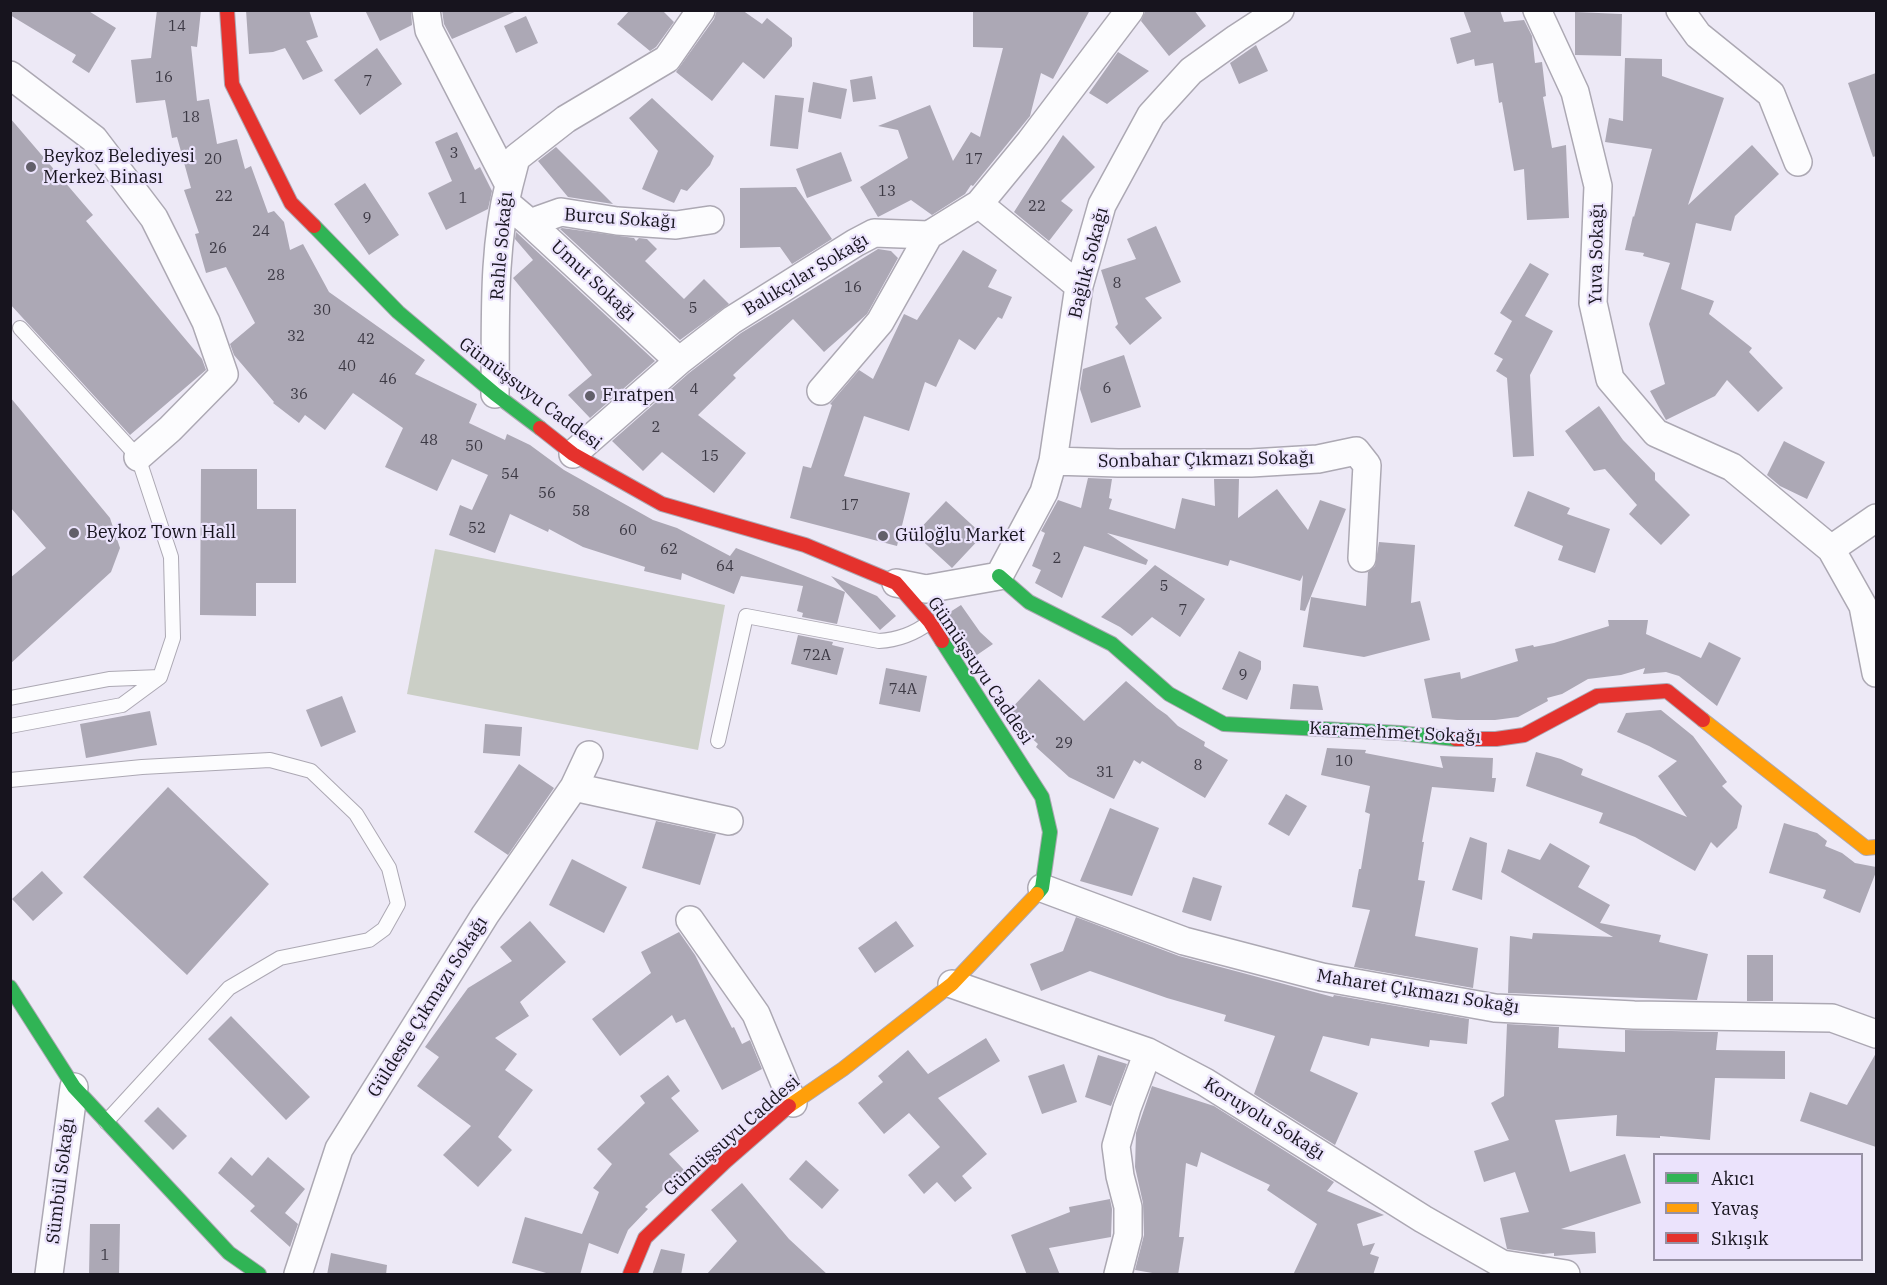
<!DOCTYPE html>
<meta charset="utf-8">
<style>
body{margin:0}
#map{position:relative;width:1887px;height:1285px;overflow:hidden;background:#ede9f6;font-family:"IBM Plex Serif",serif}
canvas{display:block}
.frame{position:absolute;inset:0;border:12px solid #17141e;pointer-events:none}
.legend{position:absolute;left:1653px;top:1153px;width:210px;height:108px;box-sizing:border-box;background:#ebe3fc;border:2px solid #9690a3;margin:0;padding:8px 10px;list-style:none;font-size:18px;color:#17141e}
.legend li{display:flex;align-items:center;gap:12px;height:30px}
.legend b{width:30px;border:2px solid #9690a3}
</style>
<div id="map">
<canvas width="1887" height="1285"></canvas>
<div class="frame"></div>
<ul class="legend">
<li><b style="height:8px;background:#30b455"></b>Akıcı</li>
<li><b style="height:8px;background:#ff9f0a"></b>Yavaş</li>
<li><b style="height:8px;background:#e5322d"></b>Sıkışık</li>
</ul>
</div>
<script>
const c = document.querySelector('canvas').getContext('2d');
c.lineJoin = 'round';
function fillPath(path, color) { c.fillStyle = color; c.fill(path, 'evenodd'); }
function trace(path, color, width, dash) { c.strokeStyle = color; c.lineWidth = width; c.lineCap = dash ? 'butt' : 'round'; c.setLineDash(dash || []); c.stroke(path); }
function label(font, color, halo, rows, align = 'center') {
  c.font = font + ' "IBM Plex Serif",serif'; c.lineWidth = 4.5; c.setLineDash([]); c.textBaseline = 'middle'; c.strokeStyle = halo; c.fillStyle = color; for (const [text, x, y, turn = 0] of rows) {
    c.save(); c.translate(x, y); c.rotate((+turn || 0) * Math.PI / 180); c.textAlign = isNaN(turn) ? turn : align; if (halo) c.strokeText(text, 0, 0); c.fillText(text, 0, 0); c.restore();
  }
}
fillPath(new Path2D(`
 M435 549 725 605 698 750 407 694Z`), '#cbcfc6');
fillPath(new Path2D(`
 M10 10H87L116 28 89 73 72 62 76 55 10 15Z
 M157 10H201L197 47 191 46 197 101 209 99 217 144 237 139 245 169 251 166 268 213 274 211 284 222 290 250 303 244 329 292 425 360 415 374 477 404 469 423 505 440 507 434 530 445 564 470 653 520 677 528 730 556 736 548 845 592 837 624 802 617 803 613 797 611 803 586 741 576 734 594 682 573 681 580 644 571 645 567 583 547 549 529 548 532 510 514 495 553 449 535 460 505 472 510 488 475 452 459 437 491 385 467 403 428 353 393 325 430 305 415 299 423 273 403 274 402 234 355 230 344 255 323 226 267 206 273 195 234 199 233 184 190 191 188 177 137 172 138 165 100 136 103 131 60 151 58Z
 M246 10H309L318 37 306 41 323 71 303 80 285 48 273 52 249 54Z
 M365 10H411L412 25 380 41Z
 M442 10H519L452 39 444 24Z
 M630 10H662L674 22 656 47 650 51 617 24Z
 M717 10H742L762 24 767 18 792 38V46L764 79 743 62 712 101 676 72 714 19Z
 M1015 10H1090L1053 79 1041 73 1030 116 973 186 971 185 965 194 932 215 911 200 878 217 860 187 908 158 898 130 878 126 930 105 953 161 971 132 980 137 1003 48 973 47V12H1016Z
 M1146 10H1194L1206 26 1169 56 1141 21Z
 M1463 10H1500L1504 22 1524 20 1532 36 1535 63 1542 62 1546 96 1543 97 1552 148 1566 145 1569 218 1527 220 1524 169 1514 171 1502 102 1499 103 1493 63 1475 66 1474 59 1457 64 1450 38 1471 32Z
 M1575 12 1622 14 1621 56 1575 55Z
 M526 16 538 43 516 53 504 26Z
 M1256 45 1268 71 1239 84 1230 63Z
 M377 48 402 84 360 115 334 80Z
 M1118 52 1149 71 1107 104 1089 93Z
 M1625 58 1662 59V76L1724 98 1688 205 1752 145 1779 174 1735 216 1731 231 1696 223 1681 289 1714 301 1709 314 1752 348 1749 352 1783 388 1758 412 1727 380 1715 396 1666 420 1650 391 1665 384 1649 324 1670 263 1643 256 1644 253 1625 250 1633 216 1634 217 1652 149 1605 142 1609 118 1623 121Z
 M1876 73V156L1873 157 1848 83Z
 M872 76 876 99 853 102 850 80Z
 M813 82 847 89 841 119 808 112Z
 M775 95 804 98 798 149 770 146Z
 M652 98 714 156 710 165 687 191 681 189 674 203 642 189 658 151 629 118Z
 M10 118 93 215 86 221 202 359 206 370 130 435 10 304Z
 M457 132 475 170 480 167 492 191 488 209 446 230 428 193 452 181 435 142Z
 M1063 135 1095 167 1061 201 1073 210 1049 241 1014 212Z
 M556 147 613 204 568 197 538 161Z
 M841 152 852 181 807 198 796 169Z
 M365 183 399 235 369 255 334 204Z
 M796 187 832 239 792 264 780 247 740 248V188Z
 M1156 226 1181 282 1145 298 1162 318 1130 345 1115 327 1118 324 1101 270 1136 259 1127 239Z
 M562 228 634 238 636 241 639 238 647 239 657 249 645 261 684 299 704 279 729 304 680 340 560 229Z
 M516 232 655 361 590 418 568 395 592 375 513 278 533 260 515 239Z
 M878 249 891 251 898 258 867 314 824 352 793 319 733 375 736 378 698 415 746 453 714 493 662 452 643 471 612 441 689 373 741 333Z
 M963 250 997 270 988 287 1012 297 1002 319 998 317 975 350 959 339 936 387 925 382 909 431 864 416 844 476 910 493 897 546 790 518 803 466 811 468 832 405 830 404 859 370 873 379 904 314 917 320Z
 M1530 263 1549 274 1525 316 1553 331 1530 375 1534 456 1513 457 1507 378 1496 371 1503 359 1494 354 1512 321 1500 313Z
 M1124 355 1141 407 1091 423 1080 389 1083 369Z
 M10 397 110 518 120 548 111 572 10 664V578L46 548 10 507Z
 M1599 406 1623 440 1655 473V480L1690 515 1661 545 1629 514 1637 505 1605 469 1594 471 1565 431Z
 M1784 441 1825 462 1807 499 1780 486 1767 475Z
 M201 469H257V509H296V583H256V616L200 615Z
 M1088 478 1112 479 1109 498 1112 499 1109 509 1175 529 1182 498 1215 506 1214 479H1239L1238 518 1277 489 1308 530 1320 500 1346 509 1305 611 1300 610 1303 575 1300 581 1230 560 1228 566 1107 533 1148 560 1146 565 1084 546 1062 598 1035 583 1041 570 1032 566 1045 533 1041 531 1058 500 1081 508Z
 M1528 491 1570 508 1567 514 1610 529 1595 573 1558 560 1563 546 1514 526Z
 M946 501 983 535 952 568 915 534Z
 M1379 542 1415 545 1411 603 1420 601 1430 640 1364 657 1303 647 1311 597 1366 606 1368 572 1375 566Z
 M1155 565 1205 599 1180 637 1152 617 1132 636 1120 627 1101 617Z
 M831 576 877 596 896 616 880 630Z
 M961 605 980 632 993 644 974 657 947 614Z
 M1608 620H1648L1646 634 1701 658 1709 642 1741 658 1717 706 1679 676 1666 672 1643 674 1645 668 1621 675 1588 679 1562 694 1547 698 1548 701 1518 717 1495 720H1457L1432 718 1424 679 1460 672 1461 679 1518 661 1515 649 1533 645 1534 647 1554 643 1609 626Z
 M798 635 833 642 832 645 844 648 837 675 791 664Z
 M1239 651 1261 661V669L1247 700 1222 689Z
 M886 668 927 676 920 712 879 704Z
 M1039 679 1084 721 1126 681 1157 708 1167 715 1178 726 1205 742 1204 746 1228 760 1205 798 1142 761 1140 764 1134 760 1114 799 1069 777 1036 747 1038 744 1015 723 1008 712Z
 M1293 684 1318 686 1323 710 1290 709Z
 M342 696 356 732 321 747 306 710Z
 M1661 710 1693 736 1727 782 1722 786 1742 806 1737 828 1717 848 1711 842 1695 871 1635 837 1599 823 1603 813 1526 786 1536 752 1561 759 1583 769 1581 775 1687 817 1658 776 1677 761 1649 746 1617 732 1626 713Z
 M150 711 157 745 86 758 80 724Z
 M485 724 522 727 520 756 483 753Z
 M1327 748 1366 750 1365 753 1443 768 1440 756 1493 758 1492 778H1496L1494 792 1432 787 1422 842H1424L1418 880 1425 881 1415 936 1478 948 1473 988 1354 967 1370 910 1352 907 1359 869H1361L1370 814 1365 812 1370 786 1321 775Z
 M519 764 554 788 508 855 474 832Z
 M168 787 269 884 187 975 83 877Z
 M1286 794 1307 806 1289 836 1268 824Z
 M1110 808 1159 828 1132 896 1080 881Z
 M656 821 716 834 700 885 642 868Z
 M1784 823 1817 833 1827 841 1825 846 1842 853 1855 863 1876 867V872L1860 913 1823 898 1826 890 1769 873Z
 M1470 837 1487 843 1482 900 1452 890Z
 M1550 843 1590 866 1578 887 1610 905 1600 923 1661 935 1659 942 1708 954 1697 1000 1508 993 1510 936 1532 939 1533 933 1613 937 1501 872 1508 849 1540 860Z
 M572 859 627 887 604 933 549 905Z
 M42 871 63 893 33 921 12 899Z
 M1193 877 1222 886 1211 921 1182 912Z
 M1076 917 1179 956 1333 997 1334 995 1469 1019 1467 1044 1430 1040 1429 1047 1371 1038 1369 1046 1323 1036 1310 1071 1358 1093 1335 1145 1254 1094 1275 1036 1224 1021 1226 1015 1167 998 1090 971 1041 991 1030 964 1063 951Z
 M530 921 566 962 520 1002 529 1016 495 1038 517 1054 505 1070 533 1090 498 1137 512 1150 478 1187 443 1155 471 1126 417 1086 439 1057 425 1047 468 988 512 961 500 947Z
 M896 921 914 946 875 973 858 948Z
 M679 932 695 955 732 1028 734 1027 742 1044 750 1040 762 1069 722 1090 685 1019 676 1023 672 1015 620 1056 592 1019 651 973 641 952Z
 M1747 955H1773V1001H1747Z
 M231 1016 310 1097 286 1120 208 1039Z
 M1507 1024 1559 1027 1558 1048 1625 1052V1030L1718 1032 1716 1050 1785 1051V1079L1715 1078 1710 1140 1660 1136V1138L1616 1136 1617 1115 1555 1120 1570 1172 1625 1154 1641 1203 1561 1229 1595 1232 1596 1253 1554 1256V1253L1543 1254 1507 1249 1500 1218 1529 1212 1515 1172 1484 1182 1474 1151 1509 1140 1491 1103 1504 1096Z
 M986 1038 1000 1061 938 1098 987 1154 962 1176 972 1188 955 1202 937 1182 924 1194 908 1175 940 1147 909 1113 884 1134 858 1103 883 1082 878 1076 908 1050 928 1074Z
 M1876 1053V1147L1800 1121 1810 1092 1847 1105Z
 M1098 1055 1127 1064 1111 1106 1085 1097Z
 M1064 1064 1077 1102 1042 1114 1028 1076Z
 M668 1075 680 1091 671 1098 699 1131 669 1154 684 1170 645 1207 648 1209 628 1230 618 1254 589 1243 580 1275H553L512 1263 525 1217 582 1234 599 1192 593 1188 612 1164 597 1149 645 1103 640 1096Z
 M1152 1086 1214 1106 1334 1182 1327 1191 1384 1215 1357 1224 1363 1246 1375 1243 1370 1254 1379 1257 1373 1275H1293L1317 1224 1267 1190 1270 1185 1201 1152 1197 1167 1186 1163 1179 1237H1184L1178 1275H1164L1135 1270 1144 1235 1143 1203 1135 1167 1136 1133Z
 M158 1107 187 1136 173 1150 144 1121Z
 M231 1157 252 1176 268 1157 305 1189 285 1213 298 1224 290 1247 250 1211 255 1206 218 1173Z
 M806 1160 839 1190 822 1209 789 1179Z
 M742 1183 789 1239 828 1275H706L737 1241 711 1210Z
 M1110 1199 1112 1209 1111 1237 1049 1248 1060 1275H1027L1011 1235 1070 1212 1069 1207Z
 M90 1224H120L119 1275H89Z
 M661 1249 685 1254 681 1275H652Z
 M331 1253 387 1265 386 1275H327Z`), '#aca8b5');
const lane = new Path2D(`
 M10 698 109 679 160 677
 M10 726 122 705 160 677 173 638 171 557 138 457 20 328
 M718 741 746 616 879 641C899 640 914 634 930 622
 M10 780 142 767 270 760 311 771 356 814 389 868 398 904 384 929 369 940 280 958 229 988 106 1122`);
const street = new Path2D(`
 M426 10 429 30 509 185C492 252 496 325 495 394
 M1537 10 1575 92 1598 186 1593 303 1610 379 1656 433 1732 467 1831 549 1863 606 1876 673
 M1680 10 1698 35 1771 94 1798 162
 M10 75 94 139 154 218 206 322 224 374 170 429 138 457
 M509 185 516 158 566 119 667 59 701 10
 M505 202 530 223 679 361
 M979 204 1079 286
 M530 223 561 212 617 221 676 225 710 220
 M821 391 880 322 929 235
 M573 454 679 361 732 320 855 243 874 233 929 235 979 204 1030 142 1130 10
 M1053 461 1118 463H1251L1318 459 1356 451 1367 465 1362 558
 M1831 549 1876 518
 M896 583 926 589 999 576 1044 492 1053 461 1079 286 1102 205 1151 115 1191 71 1237 38 1280 10
 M574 787 729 821
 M1042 888 1184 941 1322 977 1495 1008 1634 1015 1832 1018 1876 1034
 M690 920 756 1014 793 1103
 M952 984 1148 1052 1205 1082 1423 1219 1502 1264 1566 1274
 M49 1274 74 1087
 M298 1274 339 1149 485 915 574 787 589 755
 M1118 1274 1128 1235V1207L1120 1176 1116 1146 1127 1108 1148 1052`);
const fast = new Path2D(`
 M314 226 398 312 495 394 540 428
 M999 576 1029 602 1112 644 1169 694 1224 724 1400 733 1456 739
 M942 641 1042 797 1050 832 1042 888 1037 894
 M10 987 74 1087 229 1253 259 1274`);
const slow = new Path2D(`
 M1703 720 1866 848 1876 847
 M789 1106 843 1069 952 984 1037 894`);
const jam = new Path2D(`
 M227 10 232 84 291 203 314 226
 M540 428 573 454 662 504 805 545 896 583 930 622 942 641
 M1456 739H1496L1524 735 1597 696 1667 691 1703 720
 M630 1274 645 1238 726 1161 789 1106`);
trace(lane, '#aca8b3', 16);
trace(street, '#aca8b3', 30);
trace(fast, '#aca8b3', 16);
trace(slow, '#aca8b3', 16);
trace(jam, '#aca8b3', 16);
trace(lane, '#fcfcfe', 14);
trace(street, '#fcfcfe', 27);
trace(fast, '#30b455', 14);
trace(slow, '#ff9f0a', 14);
trace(jam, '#e5322d', 14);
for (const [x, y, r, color] of [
 [31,167,6,"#625f6a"],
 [590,396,6,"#625f6a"],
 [74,533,6,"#625f6a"],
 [883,536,6,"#625f6a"]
]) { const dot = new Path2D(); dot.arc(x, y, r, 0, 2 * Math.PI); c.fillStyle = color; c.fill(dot); trace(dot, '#ebe3fc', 2); }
label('15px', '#3c3944', null, [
 ["14",177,27],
 ["16",164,78],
 ["7",368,82],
 ["18",191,118],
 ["3",454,154],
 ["20",213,160],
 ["17",974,160],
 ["13",887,192],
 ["22",224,197],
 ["1",463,199],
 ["22",1037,207],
 ["9",367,219],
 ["24",261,232],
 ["26",218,249],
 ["28",276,276],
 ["8",1117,284],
 ["16",853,288],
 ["5",693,309],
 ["30",322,311],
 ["32",296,337],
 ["42",366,340],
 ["40",347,367],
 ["46",388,380],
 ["6",1107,389],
 ["4",694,390],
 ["36",299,395],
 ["2",656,428],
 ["48",429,441],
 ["50",474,447],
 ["15",710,457],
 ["54",510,475],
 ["56",547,494],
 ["17",850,506],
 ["58",581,512],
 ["52",477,529],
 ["60",628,531],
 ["62",669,550],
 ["2",1057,559],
 ["64",725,567],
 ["5",1164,587],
 ["7",1183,611],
 ["72A",817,656],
 ["9",1243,676],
 ["74A",903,690],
 ["29",1064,744],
 ["10",1344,762],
 ["8",1198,766],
 ["31",1105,773],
 ["1",105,1256]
]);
label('18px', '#17141e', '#ebe3fc', [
 ["Beykoz Belediyesi",43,157],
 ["Merkez Binası",43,178],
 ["Fıratpen",602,396],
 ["Beykoz Town Hall",86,533],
 ["Güloğlu Market",895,536]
], 'left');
label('18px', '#17141e', '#ebe3fc', [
 ["Burcu Sokağı",620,219,4],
 ["Rahle Sokağı",502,246,-85],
 ["Yuva Sokağı",1597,254,-89],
 ["Bağlık Sokağı",1089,263,-76],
 ["Balıkçılar Sokağı",806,275,-31],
 ["Umut Sokağı",593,281,43],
 ["Gümüşsuyu Caddesi",530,394,37],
 ["Sonbahar Çıkmazı Sokağı",1206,460,-1],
 ["Gümüşsuyu Caddesi",980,671,56],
 ["Karamehmet Sokağı",1395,733,3],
 ["Maharet Çıkmazı Sokağı",1418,992,9],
 ["Güldeste Çıkmazı Sokağı",428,1007,-58],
 ["Koruyolu Sokağı",1264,1119,32],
 ["Gümüşsuyu Caddesi",732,1136,-41],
 ["Sümbül Sokağı",61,1181,-83]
]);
</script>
